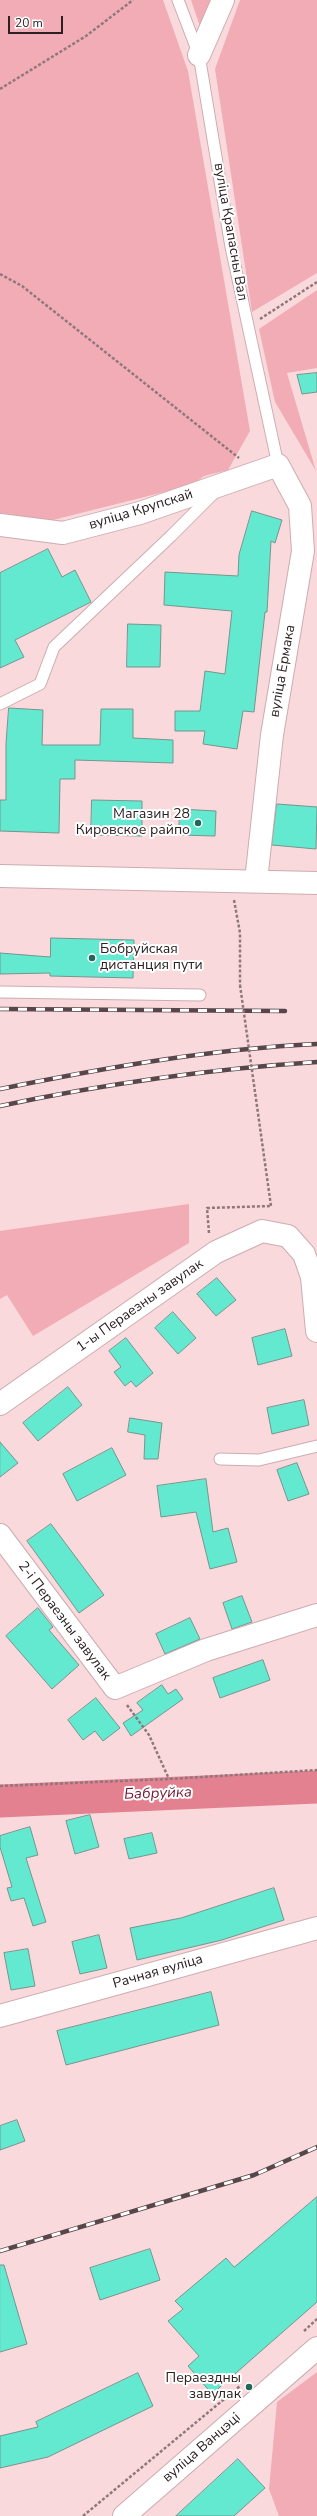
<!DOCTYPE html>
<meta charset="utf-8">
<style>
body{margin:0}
#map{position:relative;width:317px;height:2516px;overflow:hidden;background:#fad9dd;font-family:"Nunito Sans",sans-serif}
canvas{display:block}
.scale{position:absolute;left:8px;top:16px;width:55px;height:18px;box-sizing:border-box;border:2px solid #2c2022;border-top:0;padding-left:5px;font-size:12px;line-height:14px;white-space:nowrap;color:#2c2022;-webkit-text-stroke:3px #fff;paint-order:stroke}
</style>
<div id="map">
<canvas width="317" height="2516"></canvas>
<div class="scale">20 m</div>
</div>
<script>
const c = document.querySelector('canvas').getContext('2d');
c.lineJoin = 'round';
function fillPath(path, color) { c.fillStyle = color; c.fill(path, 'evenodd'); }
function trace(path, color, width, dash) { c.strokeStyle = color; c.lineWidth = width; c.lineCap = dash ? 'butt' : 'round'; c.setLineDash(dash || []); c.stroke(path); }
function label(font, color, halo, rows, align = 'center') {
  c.font = font + ' "Nunito Sans",sans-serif'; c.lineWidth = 4; c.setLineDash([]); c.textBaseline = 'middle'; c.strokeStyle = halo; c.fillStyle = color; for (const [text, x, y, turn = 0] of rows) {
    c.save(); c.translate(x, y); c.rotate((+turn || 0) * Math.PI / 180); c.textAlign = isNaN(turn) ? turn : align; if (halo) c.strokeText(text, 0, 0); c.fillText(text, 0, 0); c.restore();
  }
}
fillPath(new Path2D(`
 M0 0H163L188 71 250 431 228 470 204 476 192 485 49 521 0 513Z
 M191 0H212L201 29Z
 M240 0H317V273L252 312 215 69Z
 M317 290V368L287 373 316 471 275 402 259 329Z
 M189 1204V1243L33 1336 7 1295 0 1299V1231Z
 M317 2372V2516H279L269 2489 277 2402Z`), '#f2acb6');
trace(new Path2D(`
 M0 1801 317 1787`), '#e38191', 33);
const building = new Path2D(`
 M317 373V392L302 394 297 375Z
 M252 511 282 520 275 543 271 541 267 612H265L254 712 243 711 237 749 203 744 205 731H175V711H200L205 671 225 674 232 611 164 605 165 572 238 576 239 555Z
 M48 549 62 577 75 570 91 602 15 640 24 657 0 668V573Z
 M128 624 161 625 160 667H127Z
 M9 708 43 710 42 745H100L101 709H133V738L173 740V763L75 760V779H60L59 833 0 831V800H6V744Z
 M92 800 142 801V836L91 835Z
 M277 804 317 807 316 849 272 845Z
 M180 809 216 811 215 836 179 835Z
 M51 938 134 940 133 978 50 976V973L0 974V953L50 957Z
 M217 1278 236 1300 216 1316 197 1294Z
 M173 1312 196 1338 178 1354 155 1328Z
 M285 1329 292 1356 258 1365 252 1338Z
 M126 1338 153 1373 136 1387 131 1381 125 1386 114 1372 121 1367 109 1351Z
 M68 1387 82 1405 38 1441 23 1423Z
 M304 1400 309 1425 272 1434 267 1408Z
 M130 1418 162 1423 158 1459H144L145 1435 128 1432Z
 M0 1442 18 1463 0 1477Z
 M112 1448 126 1475 77 1501 63 1474Z
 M297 1463 309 1494 288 1501 277 1470Z
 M206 1479 213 1532 228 1528 237 1562 210 1569 196 1512 161 1517 157 1486Z
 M51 1524 104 1595 79 1613 27 1541Z
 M242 1596 252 1622 232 1629 223 1603Z
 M38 1608 53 1627 49 1630 79 1665 52 1689 6 1636Z
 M190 1618 200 1639 165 1654 156 1634Z
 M263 1660 270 1680 220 1698 213 1678Z
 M162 1685 168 1694 176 1689 183 1699 131 1736 123 1723 143 1710 137 1703Z
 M96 1698 120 1728 103 1741 95 1731 83 1740 68 1720Z
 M90 1815 99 1847 75 1854 66 1821Z
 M30 1827 38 1855 26 1858 46 1922 33 1926 24 1898 11 1901 7 1888 12 1887 0 1847V1836Z
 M152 1833 157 1853 129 1859 124 1839Z
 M274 1888 284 1920 222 1940 137 1960 130 1928 181 1918Z
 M99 1935 107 1968 80 1974 72 1942Z
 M28 1949 35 1986 11 1990 4 1953Z
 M211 1992 219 2025 66 2065 57 2031Z
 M17 2120 25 2141 0 2150V2126Z
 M317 2197V2302L212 2394 188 2366 199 2356 168 2321 183 2309 175 2301 226 2258 234 2267Z
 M150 2249 160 2280 100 2300 90 2268Z
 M0 2265H4L27 2344 0 2352Z
 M138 2373 153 2406 48 2457 0 2468V2436L38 2427 36 2422Z
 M238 2459 265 2488 234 2516H176Z`);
fillPath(building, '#63e9d0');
trace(building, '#75958d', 1);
const service = new Path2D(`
 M178 0 199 55 231 247 278 465
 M0 704 40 684 54 647 171 536 216 491
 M0 992 200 995
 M220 1459 259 1460 317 1446`);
const minor = new Path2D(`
 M199 55 223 0
 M0 525 63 533 140 513 278 465 300 506 303 551 272 735 256 881
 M0 876 317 883
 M0 1404 216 1252 262 1231 288 1236 304 1254 312 1277 317 1331
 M0 1535 115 1688 206 1650 317 1615
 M0 2016 317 1928`);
const secondary = new Path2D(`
 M124 2516 317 2348`);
trace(service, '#ccacb0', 13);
trace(minor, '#ccacb0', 24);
trace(secondary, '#ccacb0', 24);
trace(new Path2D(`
 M0 89 86 36 133 0
 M0 274 22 286 239 458
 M260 319 317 282
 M234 900 240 933V985
 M209 1233 207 1208 271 1206
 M127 1705 149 1735 169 1779
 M0 1786 169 1779 317 1770
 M304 2331 317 2319
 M83 2516 240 2386`), '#8e787b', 2.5, [3, 2]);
trace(service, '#fff', 11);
trace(minor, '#fff', 22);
trace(secondary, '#fff', 22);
const rail = new Path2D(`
 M0 1009 285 1011
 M0 1089C104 1068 210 1049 317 1044
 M0 1106C104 1084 210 1069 317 1062
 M0 2251 254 2175 317 2147`);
trace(rail, '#58474a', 4.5);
trace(rail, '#fff', 3, [9]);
trace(new Path2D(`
 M240 985 271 1206`), '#8e787b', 2.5, [3, 2]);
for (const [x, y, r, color] of [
 [198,823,4,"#21675a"],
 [92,958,4,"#21675a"],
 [249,2387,4,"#21675a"]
]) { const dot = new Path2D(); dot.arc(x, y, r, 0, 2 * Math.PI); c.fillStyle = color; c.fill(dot); trace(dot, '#fff', 1.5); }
label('14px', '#2c2022', '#fff', [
 ["вуліца Крапасны Вал",230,232,80],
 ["вуліца Крупскай",141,510,-17],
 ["вуліца Ермака",283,671,-80],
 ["1-ы Пераезны завулак",140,1306,-35],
 ["2-і Пераезны завулак",64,1621,53],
 ["Рачная вуліца",158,1972,-16],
 ["вуліца Ванцэці",202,2448,-41]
]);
label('14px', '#2c2022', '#fff', [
 ["Магазин 28",190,815],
 ["Кировское райпо",190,831],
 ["Бобруйская",100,950,"left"],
 ["дистанция пути",100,966,"left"],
 ["Пераездны",241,2379],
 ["завулак",241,2395]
], 'right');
label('italic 15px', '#731a32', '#fff', [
 ["Бабруйка",158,1794,-2]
]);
</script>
